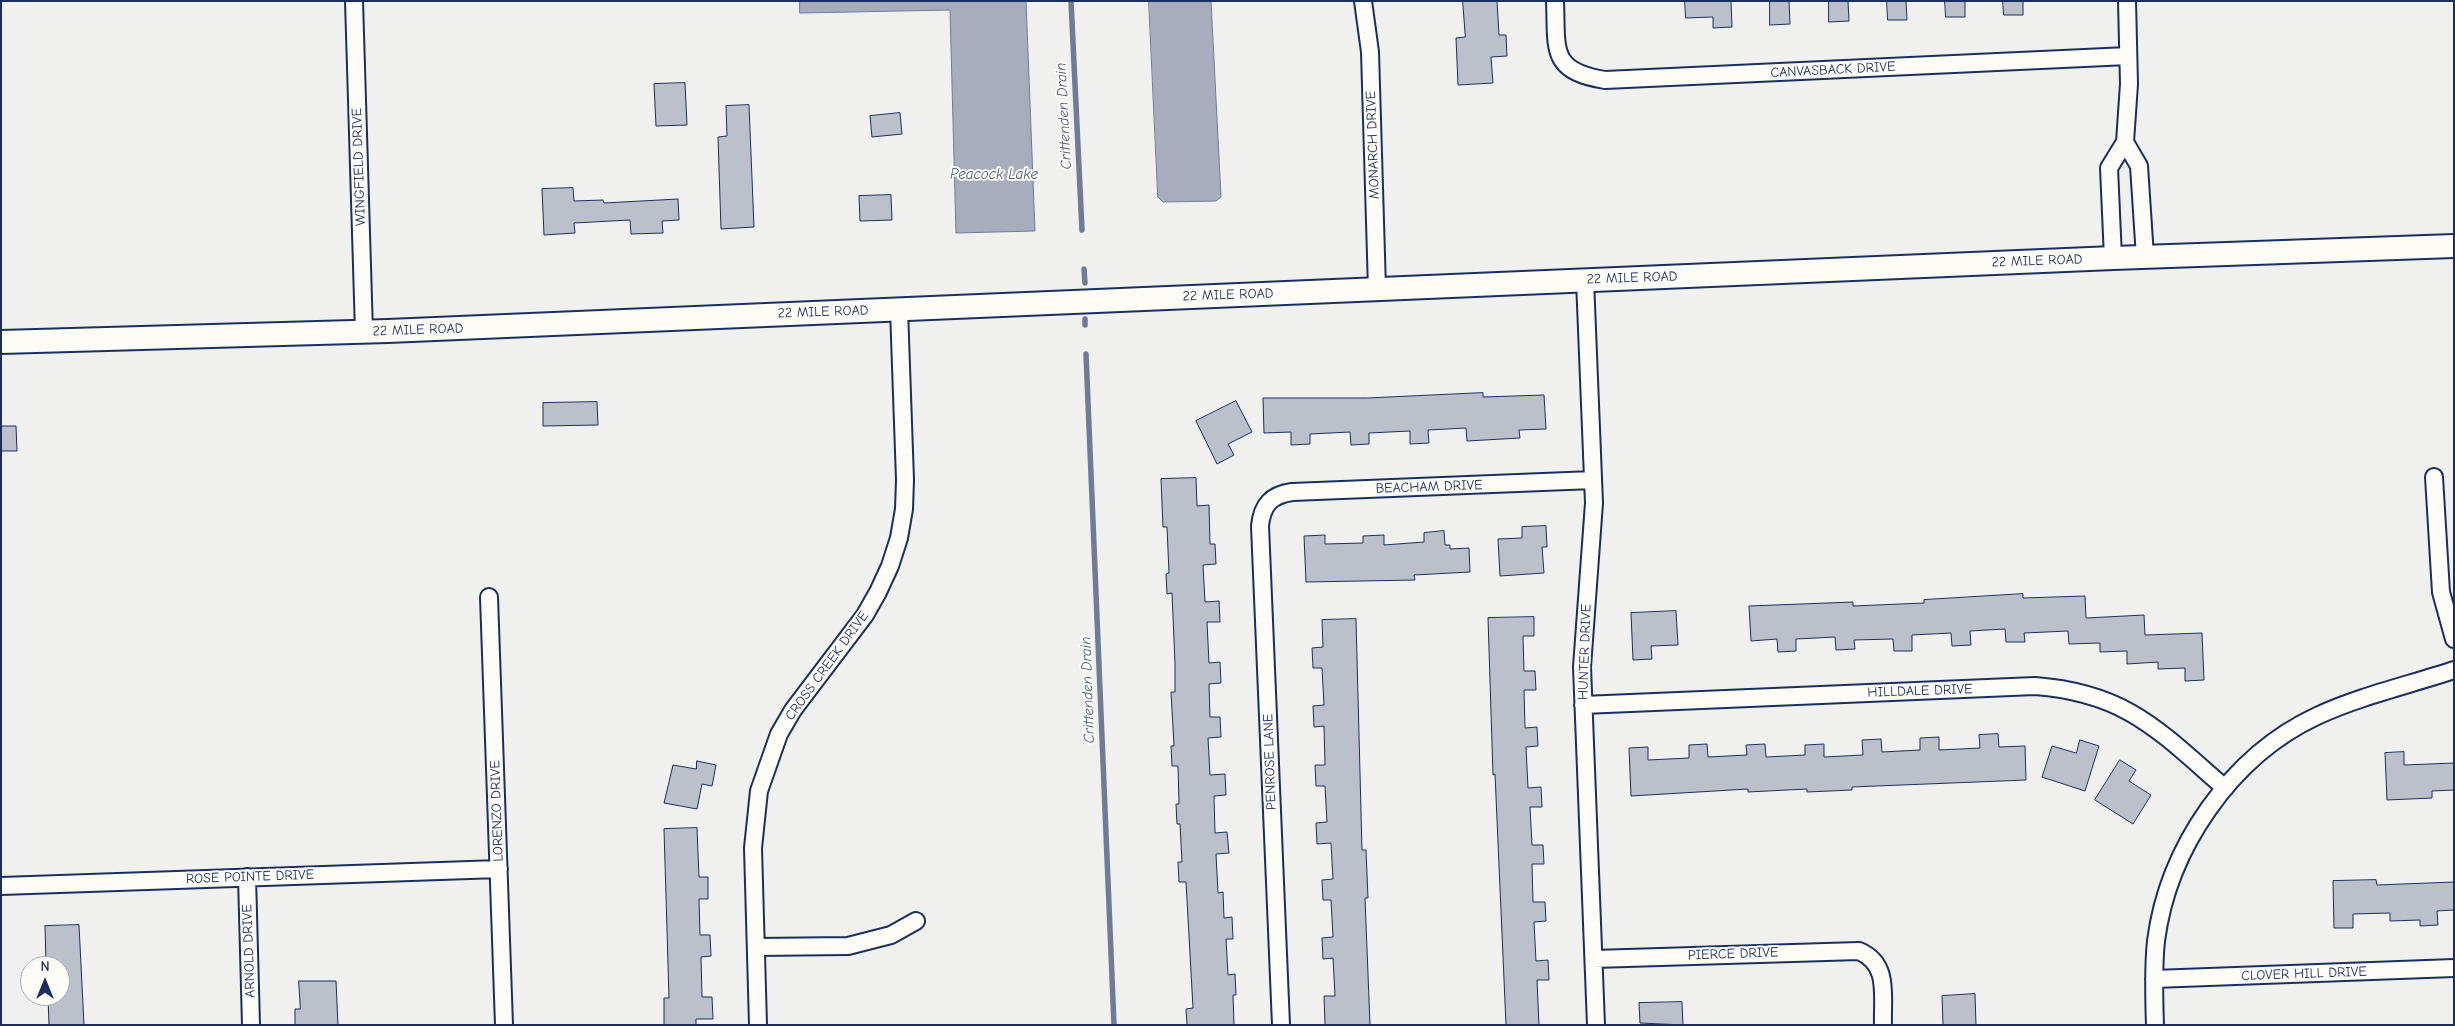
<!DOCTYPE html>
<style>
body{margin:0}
#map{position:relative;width:2455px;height:1026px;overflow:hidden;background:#f0f0ee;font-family:"Comic Neue",sans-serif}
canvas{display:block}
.frame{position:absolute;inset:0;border:2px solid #1b2f5e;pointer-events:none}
.north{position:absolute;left:20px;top:956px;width:50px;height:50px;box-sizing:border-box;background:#fdfcf7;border:1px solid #a3aaba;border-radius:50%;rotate:0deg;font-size:14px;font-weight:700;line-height:20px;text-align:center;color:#1b2f5e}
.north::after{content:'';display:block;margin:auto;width:18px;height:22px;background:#1b2f5e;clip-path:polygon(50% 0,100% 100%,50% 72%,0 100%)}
</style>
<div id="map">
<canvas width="2455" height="1026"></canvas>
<div class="frame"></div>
<div class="north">N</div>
</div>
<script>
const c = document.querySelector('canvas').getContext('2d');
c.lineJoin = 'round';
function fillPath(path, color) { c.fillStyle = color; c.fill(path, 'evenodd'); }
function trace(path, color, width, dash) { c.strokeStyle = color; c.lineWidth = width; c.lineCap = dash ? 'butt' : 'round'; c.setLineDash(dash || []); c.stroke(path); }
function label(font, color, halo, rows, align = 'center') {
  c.font = font + ' "Comic Neue",sans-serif'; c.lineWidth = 4; c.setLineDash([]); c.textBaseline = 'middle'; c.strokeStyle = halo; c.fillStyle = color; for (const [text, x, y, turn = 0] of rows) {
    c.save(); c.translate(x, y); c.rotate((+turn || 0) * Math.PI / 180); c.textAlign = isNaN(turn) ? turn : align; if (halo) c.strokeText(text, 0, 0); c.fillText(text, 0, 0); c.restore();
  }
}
const water = new Path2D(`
 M800 1H1026L1035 231 956 233 950 10 800 13Z
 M1149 1H1211L1221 197 1216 201 1163 202 1158 197Z`);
fillPath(water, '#a7adbd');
trace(water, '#6f7b97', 1);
trace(new Path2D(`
 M1071 1 1082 230
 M1084 269 1085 283
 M1085 319V325
 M1086 354 1114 1025`), '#6f7b97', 5.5);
const building = new Path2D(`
 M1463 1H1497L1499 35H1506L1507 56 1491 57 1493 83 1458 85 1456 38 1465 37Z
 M1685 1H1731L1732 27 1713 28V17L1686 18Z
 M1770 1H1789L1790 24 1770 25Z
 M1829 1H1848L1849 21 1829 22Z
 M1887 1H1906L1907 20H1888Z
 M1945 1H1965V17H1946Z
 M2003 1H2023V15H2004Z
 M685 83 687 125 656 126 654 84Z
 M749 105 754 227 721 229 718 137 727 136 726 106Z
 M900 113 902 134 872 137 870 116Z
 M573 188 574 201 603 200 604 203 678 199 679 220 662 221 663 233 631 234 630 220 574 223 575 233 544 235 542 189Z
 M891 195 892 220 860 221 859 196Z
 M1483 393V397L1544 395 1546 429 1519 430 1520 438 1467 441 1466 428 1428 430 1429 443 1410 444V431L1369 433V444L1351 445 1350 432 1310 434V444L1291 445V432L1264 433 1263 398H1367Z
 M1236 401 1252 432 1228 444 1234 455 1217 464 1196 421Z
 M597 402 598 425 543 426V403Z
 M1 426H16L17 451H1Z
 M1196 478 1197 506 1209 505 1210 544H1215L1216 564 1203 565 1205 602 1219 601 1220 622H1207L1209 663 1220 662 1221 683 1209 684 1210 717H1220L1221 737 1208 738 1210 775 1225 774 1226 795 1214 796 1215 833 1227 832 1229 853 1216 854 1218 893 1223 892 1224 918 1232 917 1233 939H1226L1228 975 1235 974 1236 995H1233L1234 1025H1187L1186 1009 1193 1008 1186 882H1179L1178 862H1182L1180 824H1177L1176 804H1179L1178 766H1172L1171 746H1174L1171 692H1175V664L1172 593 1167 594 1166 574 1169 573 1167 527H1163L1161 479Z
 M1546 526 1547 547H1542L1544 573 1500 576 1498 539 1522 538V527Z
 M1444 531 1445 545H1450V549L1469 548 1470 572 1414 575 1415 580 1306 582 1304 536 1325 535V544L1363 543V536L1384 535V545L1424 542V533Z
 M2023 594V598L2085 596 2086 618 2144 615 2145 635 2202 633 2204 680 2185 681V668L2158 669V662L2127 664V651L2100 652V643L2069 644 2068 631 2024 633 2025 642H2006L2005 629 1970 631 1971 645 1952 646 1951 633 1912 635V651H1894L1893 639 1854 640 1855 649 1836 650 1835 637 1796 639V651L1778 652 1777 639 1751 641 1749 606 1853 602V606L1924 603V600Z
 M1676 611 1678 645 1651 646 1652 659 1633 660 1631 613Z
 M1534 617V636H1523L1524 671H1535L1536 690H1524L1525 728 1537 727 1538 746 1526 747 1528 788 1541 787 1542 807H1530L1532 845H1543L1544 864H1532L1533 902H1545L1546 921 1534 922 1536 961 1548 960 1549 980H1537L1539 1025H1506L1495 774 1493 775 1488 618Z
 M1356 619 1362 850H1366L1368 898H1365L1370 1025H1325L1324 996H1335L1333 958 1323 959 1322 938 1333 937 1331 900H1323L1322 880 1333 879 1331 843 1317 844 1316 823 1327 822 1325 786H1316L1315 765H1325L1324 726 1314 727 1313 706 1324 705 1322 668H1313L1312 648 1323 647 1322 620Z
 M1998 734 1999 747 2025 746 2026 780 1852 787V790L1807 792V789L1748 792V789L1631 796 1629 748 1648 747V760L1689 758V745L1707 744 1708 757 1747 755 1746 745 1765 744 1766 757 1805 755V745L1824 744V757L1863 755 1862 740 1881 739 1882 752 1920 750V738L1939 737V750L1980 748 1979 735Z
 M2080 740 2099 746 2085 791 2042 777 2052 746 2076 753Z
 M2404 752V765L2454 763V790L2432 791V798L2387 800 2385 753Z
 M2120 760 2136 770 2129 781 2151 795 2133 824 2095 800Z
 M697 761 716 765 712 786 702 784 697 809 664 803 673 765 696 769Z
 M697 828 699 877H708V899H699L700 935H710L711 956 701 957 702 997H712L713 1019H696V1025H664V998H669L664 829Z
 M2376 880 2377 885 2454 882V910L2437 911 2438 925 2420 926V920L2390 921V913L2353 914V928H2334L2333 881Z
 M79 925 84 1025H49L48 997H60V966H46L45 926Z
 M299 981H336L338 1025H295V1009H300Z
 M1975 994 1976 1025H1943L1942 996Z
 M1682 1002 1683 1025 1640 1023 1639 1003Z`);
fillPath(building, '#bbc0ca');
trace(building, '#1b2f5e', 1);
const street = new Path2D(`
 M354 1 364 332
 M1363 1 1370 52 1377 289
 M1555 1C1557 49 1549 71 1605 80L2128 56
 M2125 142 2139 166 2145 257
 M2113 258 2109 168 2125 142 2129 84 2127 1
 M1585 280 1594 503 1582 667 1596 1025
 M2434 477 2441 592 2454 639
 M489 597 504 1025
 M1583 705 2035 686C2127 693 2159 731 2225 788
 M247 877 251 1025
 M1 886 499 869
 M756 947 848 946 891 935 916 921
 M1594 959 1859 951C1890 964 1882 996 1883 1025
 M2154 979 2454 968
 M758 1025 753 848 759 791 779 734 793 710 865 615 878 592 890 566 899 538 904 509 905 480 899 309
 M1281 1025 1260 526C1262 505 1271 495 1292 492L1593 480
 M2155 1025C2154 997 2153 969 2156 941 2168 848 2231 756 2317 716 2360 696 2409 685 2454 670`);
const secondary = new Path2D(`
 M1 342 388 331 2113 258 2454 246`);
trace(street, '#1b2f5e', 20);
trace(secondary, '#1b2f5e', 26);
trace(street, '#fdfcf7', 16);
trace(secondary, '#fdfcf7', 22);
label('14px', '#1b2f5e', '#fdfcf7', [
 ["CANVASBACK DRIVE",1833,70,-3],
 ["MONARCH DRIVE",1373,145,-92],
 ["WINGFIELD DRIVE",359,167,-92],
 ["22 MILE ROAD",2037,261,-2],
 ["22 MILE ROAD",1632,278,-2],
 ["22 MILE ROAD",1228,295,-2],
 ["22 MILE ROAD",823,312,-2],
 ["22 MILE ROAD",418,330,-2],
 ["BEACHAM DRIVE",1429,487,-2],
 ["HUNTER DRIVE",1585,652,-88],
 ["CROSS CREEK DRIVE",827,666,-54],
 ["HILLDALE DRIVE",1920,691,-2],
 ["PENROSE LANE",1270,762,-92],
 ["LORENZO DRIVE",497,811,-92],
 ["ROSE POINTE DRIVE",250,877,-2],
 ["ARNOLD DRIVE",249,951,-92],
 ["PIERCE DRIVE",1733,954,-2],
 ["CLOVER HILL DRIVE",2304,974,-2]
]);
label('italic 15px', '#4c5b7f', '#fdfcf7', [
 ["Crittenden Drain",1064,116,-93],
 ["Peacock Lake",994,175],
 ["Crittenden Drain",1088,690,-92]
]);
</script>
